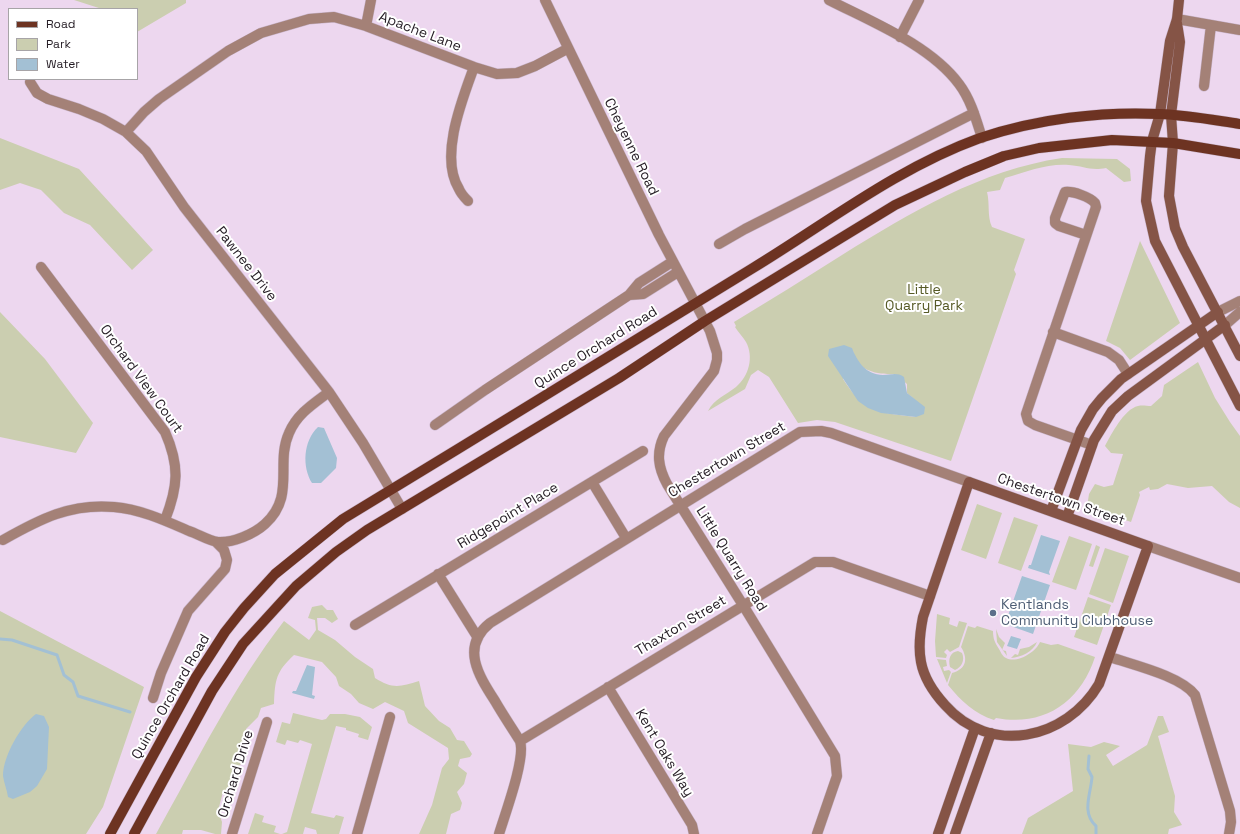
<!DOCTYPE html>
<style>
body{margin:0}
#map{position:relative;width:1240px;height:834px;overflow:hidden;background:#edd7ef;font-family:"Space Grotesk",sans-serif}
canvas{display:block}
.legend{position:absolute;left:8px;top:8px;width:130px;height:72px;box-sizing:border-box;background:#fff;border:1px solid #a7a4a7;margin:0;padding:5px 7px;list-style:none;font-size:12px;color:#241c24}
.legend li{display:flex;align-items:center;gap:8px;height:20px}
.legend b{width:20px;border:1px solid #a7a4a7}
</style>
<div id="map">
<canvas width="1240" height="834"></canvas>
<ul class="legend">
<li><b style="height:5px;background:#6d3322"></b>Road</li>
<li><b style="height:11px;background:#cbceb0"></b>Park</li>
<li><b style="height:11px;background:#a3c0d4"></b>Water</li>
</ul>
</div>
<script>
const c = document.querySelector('canvas').getContext('2d');
c.lineJoin = 'round';
function fillPath(path, color) { c.fillStyle = color; c.fill(path, 'evenodd'); }
function trace(path, color, width, dash) { c.strokeStyle = color; c.lineWidth = width; c.lineCap = dash ? 'butt' : 'round'; c.setLineDash(dash || []); c.stroke(path); }
function label(font, color, halo, rows, align = 'center') {
  c.font = font + ' "Space Grotesk",sans-serif'; c.lineWidth = 4; c.setLineDash([]); c.textBaseline = 'middle'; c.strokeStyle = halo; c.fillStyle = color; for (const [text, x, y, turn = 0] of rows) {
    c.save(); c.translate(x, y); c.rotate((+turn || 0) * Math.PI / 180); c.textAlign = isNaN(turn) ? turn : align; if (halo) c.strokeText(text, 0, 0); c.fillText(text, 0, 0); c.restore();
  }
}
fillPath(new Path2D(`
 M74 0H186V3L137 32V9H102Z
 M0 138 79 169 153 250 132 270 90 225 64 213 41 190 20 183 0 190Z
 M1062 158 1117 159 1130 169 1131 181 1124 182 1106 168C1090 171 1084 166 1069 165 1049 163 1025 172 1005 178L1000 190 987 192C990 203 987 217 992 227L1025 239 1014 270 1016 274 951 461 835 422 817 420 798 423 769 377 758 370 751 375 745 389 708 411C714 399 726 395 736 387 749 376 754 357 746 342 743 337 738 332 735 327L736 326 734 322C770 300 806 278 842 255 910 213 981 170 1062 158ZM853 351C856 371 878 375 895 374L907 384V393L914 399 916 417C879 413 864 412 843 379Z
 M1140 241 1180 323 1130 360 1120 348 1106 341Z
 M0 312 45 359 93 423 76 453 0 437Z
 M1198 362 1215 398 1230 422 1240 436V508L1229 502 1212 486 1188 488 1167 484 1158 489 1150 490 1149 487 1139 492 1140 495 1131 522 1087 507 1089 494 1095 484 1104 487 1113 485 1123 454 1111 453 1105 446C1111 435 1124 409 1138 406 1142 405 1147 406 1151 406L1162 396 1164 385Z
 M977 504 1002 513 986 559 961 550Z
 M1014 517 1038 525 1021 571 998 563Z
 M1069 536 1092 544 1076 590 1052 582Z
 M1096 545 1100 547 1093 567 1089 566Z
 M1105 548 1129 556 1113 603 1089 594Z
 M1088 597 1111 605 1097 645 1074 637Z
 M322 605 327 610H333L338 619 332 623 325 618H317L318 630 335 640 355 657 373 669 375 678C392 689 400 687 419 681L425 706 439 721 450 728 457 740 464 741 472 754 470 757 460 759 458 766 467 773 464 784 457 792 462 803 460 810 451 814 446 834H419L432 805 442 768 449 759 448 748 408 723 404 711 385 702 373 709 359 703 351 694 339 686 336 677 322 662 294 655C276 672 275 679 274 704L261 708 258 717 246 729 244 761 234 771 233 786 223 792 218 811 222 822 221 834H215L201 830H183L182 834H156C197 761 233 687 284 621L309 640 316 630 315 620 308 618 312 607Z
 M0 611 144 687 103 807 86 834H0Z
 M937 614 950 618 949 624 957 627 959 621 967 623 959 647 950 652 947 649 944 652 947 655 946 658 936 657 935 641Z
 M968 626 975 628 977 626 993 631C993 639 995 643 999 649 1001 652 1002 656 1006 658 1017 664 1036 652 1040 642L1051 645 1058 644 1095 657C1080 703 1043 727 996 718L994 720C975 714 961 701 948 685L952 673C967 669 968 658 961 647Z
 M996 629 999 637 1005 643 1002 650 1006 651 1007 656 997 642Z
 M1037 642C1033 652 1021 657 1011 658L1015 654 1018 655 1020 649 1029 647Z
 M958 651 962 653C965 660 962 667 955 670L950 667C948 659 950 652 958 651Z
 M937 659 946 660 947 666 943 667 944 671 949 670 951 672 947 683Z
 M293 713 322 720 326 719 330 714H345L360 717 372 727 368 740 358 737 359 734 346 730V728L336 726 311 813 334 818 336 815 344 817 339 834H317L316 830 305 827 303 834H282L287 832 312 744 300 740 298 743 287 740 285 745 276 742 282 722 290 724Z
 M1158 716H1163L1169 732 1158 736 1175 796 1174 812 1182 825 1169 829 1168 834H1022L1028 818 1073 791 1068 744 1091 747 1104 742 1120 746 1106 755 1113 766 1147 745Z
 M255 813 264 816 262 822 276 826 274 832 280 834H248Z`), '#cbceb0');
fillPath(new Path2D(`
 M844 345 852 348C857 361 866 375 883 375 891 375 897 372 904 377L907 393 925 407 924 414 916 417 881 413 868 408 858 401 828 356 829 349Z
 M318 427 324 428 337 458 336 468 321 483H312C302 467 303 441 318 427Z
 M1041 535 1060 541 1049 572 1050 575 1028 568 1029 565H1031Z
 M1022 576 1050 585 1033 634 1005 624Z
 M1011 636 1021 639 1017 649 1007 646Z
 M307 665 315 667 312 695 315 696 314 699 292 693 293 691H296Z
 M36 714 44 716 49 727 47 769 37 786 30 792 13 799 8 797C7 790 4 783 3 776 3 756 21 725 36 714Z`), '#a3c0d4');
trace(new Path2D(`
 M0 639 12 640 57 655 64 675 73 682 78 696 130 712
 M1089 756 1088 769 1092 777C1091 793 1081 813 1096 826V834`), '#a3c0d4', 3);
const street = new Path2D(`
 M545 0 659 235 710 331 717 353V360L714 371 664 436C656 453 658 467 667 484L743 605 835 756 837 776 817 834
 M829 0C872 22 930 45 959 84 971 100 976 119 982 138
 M1177 19 1240 30
 M366 26 371 0
 M900 37 919 0
 M30 82 37 93 48 99 79 109 103 119 126 132 146 151 184 207 329 392 363 443 402 509
 M1204 86 1211 25
 M126 132 144 112 159 99 228 51 261 33 309 19 334 17 366 26 474 67 497 74 517 73 535 66 567 49
 M468 201C465 198 461 194 459 189 439 157 462 100 474 67
 M1086 235 1059 226 1055 223V218L1065 192C1073 191 1090 197 1095 203L1096 207 1026 414 1028 421 1035 425 1092 445
 M719 244 745 229 974 113
 M41 267 165 432C180 466 178 487 165 520
 M629 295 643 294 678 272
 M1218 312 1240 301
 M1225 325 1240 312
 M1053 332 1108 352 1119 360 1128 374
 M435 425 485 390 629 295 639 283 672 262
 M592 482 626 538
 M3 540C40 519 71 503 114 507 140 509 166 521 189 531 198 534 209 541 218 542 233 543 254 534 265 524 296 496 275 464 289 433 297 414 313 404 329 392
 M1148 546 1240 578
 M438 574 478 638
 M355 625 643 451
 M1110 657C1133 665 1181 676 1195 695L1230 811 1231 822 1229 834
 M608 687 692 825 694 834
 M153 698 161 673 188 611 225 569 227 560 224 550 216 542
 M520 741 815 562H833L930 596
 M232 834 267 722
 M357 834 390 717
 M499 834C505 814 526 758 520 741 512 728 503 715 495 701 479 676 460 647 490 623L800 432 821 431 831 433 969 482`);
const secondary = new Path2D(`
 M1179 0 1177 19 1170 41 1160 114 1152 141 1150 156 1146 201 1155 241 1240 406
 M1177 23 1180 42 1171 115 1173 143 1169 196 1175 228 1183 247 1240 356
 M969 482 1148 546 1099 684C1066 740 990 756 945 705 934 693 924 678 921 662 918 647 920 632 923 617Z
 M1051 511 1081 430 1093 409 1102 398 1121 379 1218 312
 M1067 517 1094 440 1112 411 1128 396 1225 325
 M938 834 975 728
 M955 834 991 733`);
const primary = new Path2D(`
 M110 834 196 677 225 632 244 608 275 574 343 519C480 436 616 352 753 268 827 223 897 168 980 138 1037 119 1101 111 1160 114 1187 115 1213 120 1240 124
 M134 834 212 691 243 644 296 586 336 552 367 530 619 378 705 321 895 205 965 172 1004 156 1039 148 1112 140 1173 143 1240 154`);
trace(street, '#c9b5ca', 11);
trace(secondary, '#c9b5ca', 11);
trace(primary, '#c9b5ca', 11);
trace(street, '#a48177', 10);
trace(secondary, '#855446', 10);
trace(primary, '#6d3322', 10);
for (const [x, y, r, color] of [
 [993,613,4,"#5c6f8a"]
]) { const dot = new Path2D(); dot.arc(x, y, r, 0, 2 * Math.PI); c.fillStyle = color; c.fill(dot); trace(dot, '#fff', 1.5); }
label('14px', '#241c24', '#fff', [
 ["Apache Lane",420,32,21],
 ["Cheyenne Road",631,147,64],
 ["Pawnee Drive",246,264,52],
 ["Quince Orchard Road",596,348,-32],
 ["Orchard View Court",141,379,54],
 ["Chestertown Street",727,460,-31],
 ["Chestertown Street",1061,500,19],
 ["Ridgepoint Place",508,516,-31],
 ["Little Quarry Road",731,559,58],
 ["Thaxton Street",681,626,-31],
 ["Quince Orchard Road",171,697,-60],
 ["Kent Oaks Way",664,753,59],
 ["Orchard Drive",236,774,-73]
]);
label('14px', '#565a26', '#fff', [
 ["Little",924,290],
 ["Quarry Park",924,306]
]);
label('14px', '#4e5e75', '#fff', [
 ["Kentlands",1001,605],
 ["Community Clubhouse",1001,621]
], 'left');
</script>
